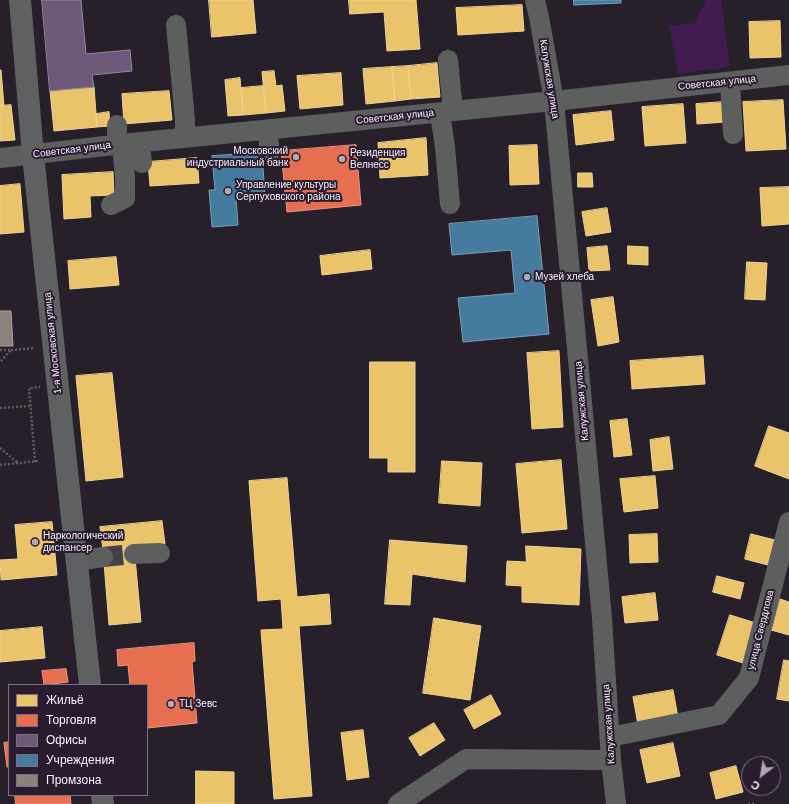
<!DOCTYPE html>
<meta charset="utf-8">
<style>
body{margin:0}
#map{position:relative;width:789px;height:804px;overflow:hidden;background:#27202a;font-family:Helvetica,sans-serif}
canvas{display:block}
.legend{position:absolute;left:8px;top:684px;width:140px;height:112px;box-sizing:border-box;background:#281c2e;border:1px solid #7c7181;margin:0;padding:5px 7px;list-style:none;font-size:12px;color:#f9f1fd}
.legend li{display:flex;align-items:center;gap:8px;height:20px}
.legend b{width:20px;border:1px solid #7c7181}
.north{position:absolute;left:741px;top:756px;width:40px;height:40px;box-sizing:border-box;background:#281c2e;border:1px solid #7c7181;border-radius:50%;rotate:211deg;font-size:11px;font-weight:700;line-height:16px;text-align:center;color:#f9f1fd}
.north::after{content:'';display:block;margin:auto;width:14px;height:18px;background:#b0a8b3;clip-path:polygon(50% 0,100% 100%,50% 72%,0 100%)}
</style>
<div id="map">
<canvas width="789" height="804"></canvas>
<ul class="legend">
<li><b style="height:11px;background:#e9c46a"></b>Жильё</li>
<li><b style="height:11px;background:#e76f51"></b>Торговля</li>
<li><b style="height:11px;background:#6d597a"></b>Офисы</li>
<li><b style="height:11px;background:#457b9d"></b>Учреждения</li>
<li><b style="height:11px;background:#8a817c"></b>Промзона</li>
</ul>
<div class="north">С</div>
</div>
<script>
const c = document.querySelector('canvas').getContext('2d');
c.lineJoin = 'round';
function fillPath(path, color) { c.fillStyle = color; c.fill(path, 'evenodd'); }
function trace(path, color, width, dash) { c.strokeStyle = color; c.lineWidth = width; c.lineCap = dash ? 'butt' : 'round'; c.setLineDash(dash || []); c.stroke(path); }
function label(font, color, halo, rows, align = 'center') {
  c.font = font + ' Helvetica,sans-serif'; c.lineWidth = 4; c.setLineDash([]); c.textBaseline = 'middle'; c.strokeStyle = halo; c.fillStyle = color; for (const [text, x, y, turn = 0] of rows) {
    c.save(); c.translate(x, y); c.rotate((+turn || 0) * Math.PI / 180); c.textAlign = isNaN(turn) ? turn : align; if (halo) c.strokeText(text, 0, 0); c.fillText(text, 0, 0); c.restore();
  }
}
fillPath(new Path2D(`
 M706 0H721L730 67 678 74 669 26 695 23Z`), '#401c50');
const homes = new Path2D(`
 M209 0H253L256 33 212 37Z
 M349 0H416L420 49 387 51 384 12 350 14Z
 M522 5 524 31 458 35 456 8Z
 M780 21 781 57 750 58 749 22Z
 M437 63 440 97 411 99 408 66Z
 M408 66 411 99 395 101 392 67Z
 M392 67 395 101 366 104 363 69Z
 M0 70H1L4 106H0Z
 M274 71 276 86 282 85 285 111 266 113 262 72Z
 M341 73 343 105 300 109 297 76Z
 M240 78 243 115 228 116 225 80Z
 M263 86 266 113 243 115 241 88Z
 M94 87 97 127 54 131 50 91Z
 M169 91 172 120 124 124 122 94Z
 M783 100 786 149 746 151 743 102Z
 M724 102 726 122 697 124 696 104Z
 M683 104 686 143 645 146 642 107Z
 M11 105 15 140 0 141V106Z
 M611 111 614 140 576 145 573 115Z
 M109 112 110 126 97 127 96 114Z
 M426 138 428 175 380 178 378 143Z
 M537 145 539 184 510 185 509 146Z
 M197 158 199 183 150 186 148 162Z
 M113 172 114 195 90 196 91 217 64 219 62 175Z
 M578 173H592L593 187H578Z
 M20 184 24 232 0 234V186Z
 M789 187V224L762 226 760 188Z
 M607 208 611 232 586 236 582 212Z
 M607 246 610 270 589 271 587 248Z
 M628 246 648 247V265L628 264Z
 M370 250 372 269 322 275 320 256Z
 M116 257 119 285 70 289 68 261Z
 M747 262 767 263 765 300 745 299Z
 M613 297 619 342 598 346 591 300Z
 M559 351 563 427 532 429 527 353Z
 M703 356 705 384 632 389 630 361Z
 M370 362H415V472H388V458H370Z
 M112 373 123 477 86 481 76 376Z
 M627 419 632 455 614 457 610 421Z
 M769 426 789 433V479L755 466Z
 M669 437 673 469 653 471 650 440Z
 M561 460 567 529 522 533 516 464Z
 M442 461 482 463 480 506 439 503Z
 M655 476 658 508 624 512 620 479Z
 M287 478 297 597 329 594 331 624 299 626 312 796 274 799 261 630 283 629 281 599 258 601 249 481Z
 M162 521 165 544 103 550 100 527Z
 M52 522 57 575 1 580 0 560 18 559 15 525Z
 M657 534 658 562 630 563 629 535Z
 M751 534 775 540 768 565 745 559Z
 M390 540 467 546 465 582 412 574 410 605 385 604Z
 M526 546 581 549 579 605 522 602V586L506 585 507 561 526 562Z
 M134 547 141 622 109 625 103 550Z
 M717 576 744 583 740 599 713 592Z
 M655 593 658 620 625 623 622 597Z
 M780 599 789 602V635L771 630Z
 M730 615 756 623 743 663 717 655Z
 M434 618 481 626 470 700 423 693Z
 M42 627 45 658 0 662V631Z
 M784 660 789 661V701L777 699Z
 M673 690 679 723 639 730 633 697Z
 M491 695 501 714 474 729 464 710Z
 M434 723 445 740 420 756 409 738Z
 M363 730 369 777 347 780 341 733Z
 M673 743 680 776 647 783 640 750Z
 M736 766 743 792 716 799 710 773Z
 M196 771 234 772V804H196Z`);
fillPath(homes, '#e9c46a');
trace(homes, '#eed296', 1);
const shops = new Path2D(`
 M356 145 361 205 287 212 281 151Z
 M194 643 195 661 192 662 197 723 147 728V685H130L128 665 118 666 117 650Z
 M66 669 68 682 44 685 42 671Z
 M9 742V767H7L4 743Z
 M15 795H70L71 804H16Z`);
fillPath(shops, '#e76f51');
trace(shops, '#ec9685', 1);
const offices = new Path2D(`
 M42 0H81L86 54 130 50 132 71 92 75 94 87 50 91Z`);
fillPath(offices, '#6d597a');
trace(offices, '#9787a1', 1);
const public = new Path2D(`
 M574 0H621V3L574 5Z
 M262 153 265 195 236 197 238 225 212 227 209 190H215L212 156Z
 M537 216 549 334 463 342 458 298 515 293 511 250 452 255 449 224Z`);
fillPath(public, '#457b9d');
trace(public, '#7b9eba', 1);
const industry = new Path2D(`
 M0 311H11L13 346H0Z`);
fillPath(industry, '#8a817c');
trace(industry, '#aba3a3', 1);
trace(new Path2D(`
 M103 557 134 554`), '#463f4a', 20, [20, 10]);
trace(new Path2D(`
 M0 350H11L0 362
 M11 350 35 348
 M0 408 30 406
 M0 448 18 463
 M35 462 29 388 40 387
 M0 465 38 461
 M748 804H755`), '#605e61', 2.5, [2, 2]);
trace(new Path2D(`
 M535 0 539 17 554 101 602 618 611 760 616 804
 M176 25 185 120V138
 M448 60 453 111
 M730 82 733 134
 M440 113 445 147 450 204
 M117 125V145
 M267 130 270 152
 M140 143 142 163
 M0 158 122 144 554 101 789 75
 M111 205 125 198V177L122 144
 M134 554 160 553
 M77 561 103 557
 M610 737 719 715 749 678 789 522
 M398 804 466 759 611 760`), '#5d5f5f', 20);
trace(new Path2D(`
 M20 0 33 155 90 685
 M102 795 103 804`), '#5e6061', 22);
for (const [x, y, r, color] of [
 [296,157,4,"#b0a8b3"],
 [342,159,4,"#b0a8b3"],
 [228,191,4,"#b0a8b3"],
 [527,277,4,"#b0a8b3"],
 [35,542,4,"#b0a8b3"],
 [171,704,4,"#b0a8b3"]
]) { const dot = new Path2D(); dot.arc(x, y, r, 0, 2 * Math.PI); c.fillStyle = color; c.fill(dot); trace(dot, '#281c2e', 1.5); }
label('10px', '#f9f1fd', '#281c2e', [
 ["Калужская улица",549,79,81],
 ["Советская улица",717,83,-6],
 ["Советская улица",395,117,-6],
 ["Советская улица",72,150,-7],
 ["1-я Московская улица",53,343,-96],
 ["Калужская улица",582,401,-95],
 ["улица Свердлова",761,630,-76],
 ["Калужская улица",609,724,-94]
]);
label('10px', '#f9f1fd', '#281c2e', [
 ["Московский",288,151,"right"],
 ["индустриальный банк",288,163,"right"],
 ["Резиденция",350,153],
 ["Велнесс",350,165],
 ["Управление культуры",236,185],
 ["Серпуховского района",236,197],
 ["Музей хлеба",535,277],
 ["Наркологический",43,536],
 ["диспансер",43,548],
 ["ТЦ Зевс",179,704]
], 'left');
</script>
